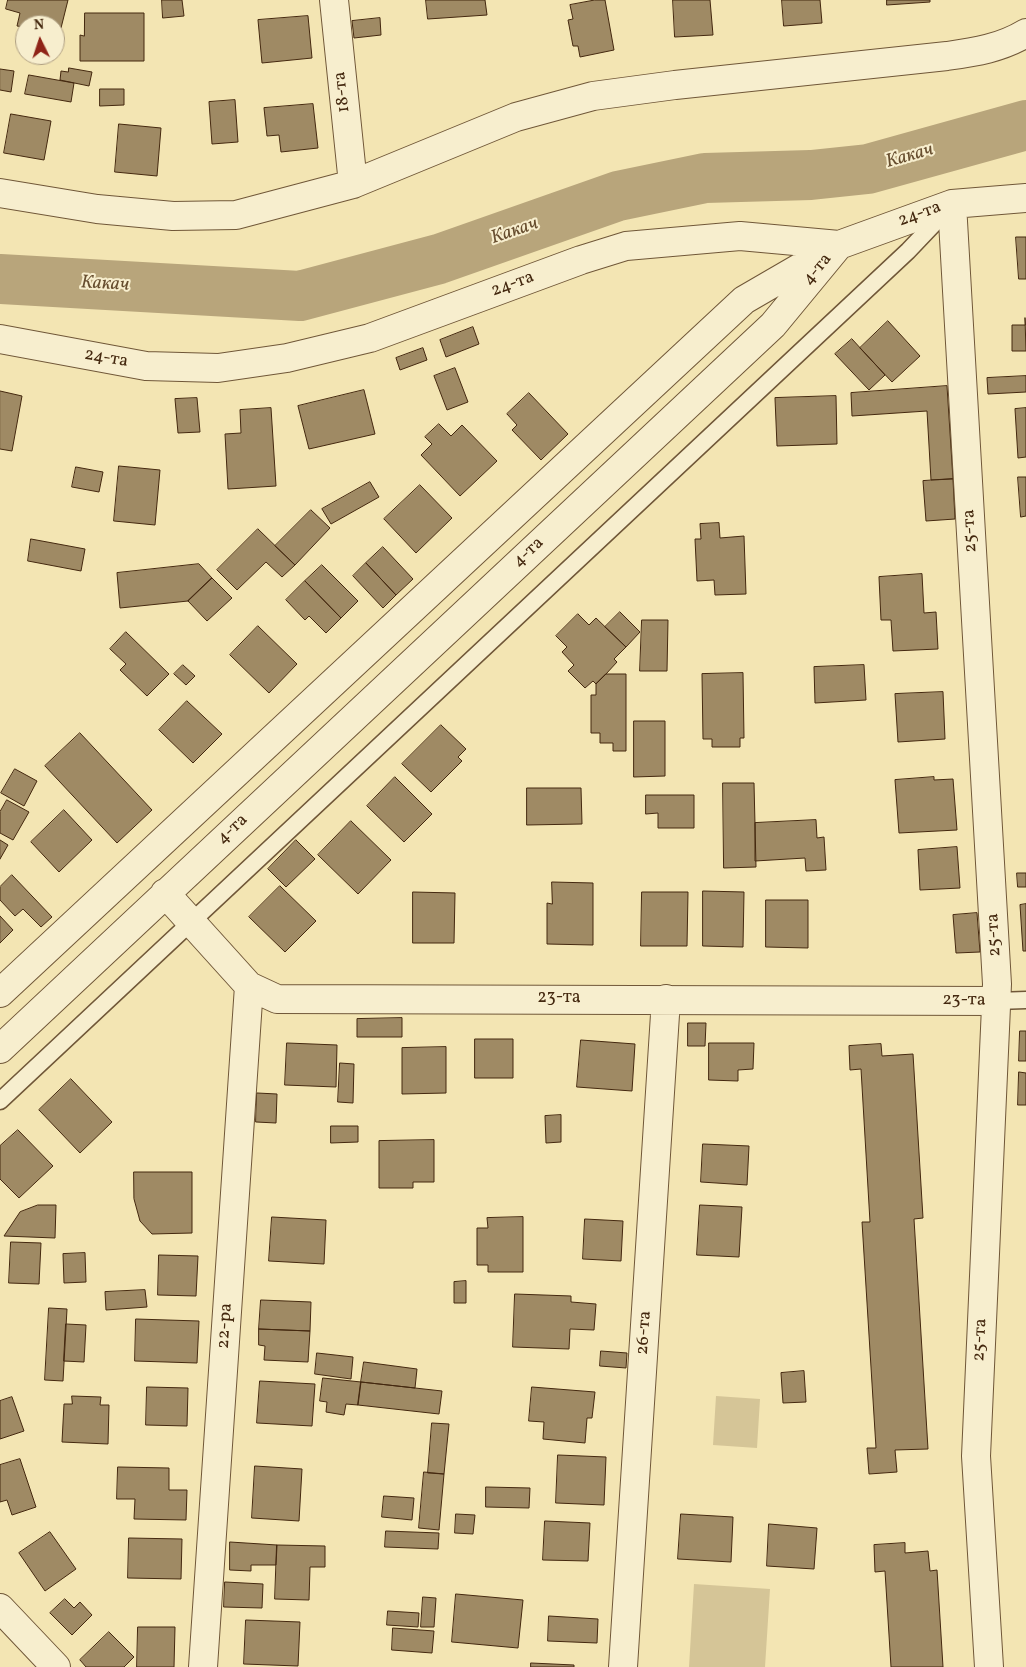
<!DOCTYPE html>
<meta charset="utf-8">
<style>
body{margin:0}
#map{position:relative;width:1026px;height:1667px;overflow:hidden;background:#f3e5b3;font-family:Vollkorn,serif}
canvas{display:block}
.north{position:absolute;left:15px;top:15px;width:50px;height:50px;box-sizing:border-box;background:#f7eece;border:1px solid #af9f82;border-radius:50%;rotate:356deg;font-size:14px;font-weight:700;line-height:20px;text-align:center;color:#44280f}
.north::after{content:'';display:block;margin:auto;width:18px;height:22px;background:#8f2418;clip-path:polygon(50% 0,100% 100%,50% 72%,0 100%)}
</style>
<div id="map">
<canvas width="1026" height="1667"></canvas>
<div class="north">N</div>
</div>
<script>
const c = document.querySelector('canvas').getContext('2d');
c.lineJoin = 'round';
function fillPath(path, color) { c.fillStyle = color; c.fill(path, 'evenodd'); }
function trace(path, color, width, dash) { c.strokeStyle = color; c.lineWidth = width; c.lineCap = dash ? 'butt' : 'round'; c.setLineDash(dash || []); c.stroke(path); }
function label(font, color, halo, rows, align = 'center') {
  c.font = font + ' Vollkorn,serif'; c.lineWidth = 4; c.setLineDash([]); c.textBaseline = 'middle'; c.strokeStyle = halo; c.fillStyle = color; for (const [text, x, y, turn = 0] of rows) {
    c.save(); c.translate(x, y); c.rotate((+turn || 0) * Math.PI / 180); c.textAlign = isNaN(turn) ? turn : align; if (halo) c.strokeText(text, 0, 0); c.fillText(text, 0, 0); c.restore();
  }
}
fillPath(new Path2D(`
 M716 1396 760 1399 757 1448 713 1445Z
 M694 1584 770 1589 765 1667H689Z`), '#d5c597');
trace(new Path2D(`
 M0 279 300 296 439 259 618 196 705 178 811 175 868 169 1026 125`), '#b8a57b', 50);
const building = new Path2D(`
 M8 0H68L61 28 35 21 34 25H25V27L17 26 20 13 6 9Z
 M162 0H182L184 16 163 18Z
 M426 0H485L487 15 428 19Z
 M595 0H605L614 50 580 57 578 46H573L568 20 573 19 570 5Z
 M673 0H710L713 35 675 37Z
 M782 0H820L822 23 784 26Z
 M887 0H930V2L887 5Z
 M85 13H144V61H80V35L84 36Z
 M308 16 312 58 262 63 258 20Z
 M380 18 381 35 354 38 352 21Z
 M69 68 92 72 89 86 60 80 61 71 68 72Z
 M0 69 14 71 11 92 0 90Z
 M29 75 74 83 71 102 25 94Z
 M100 89H124V105L100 106Z
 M235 100 238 142 212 144 209 102Z
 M313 104 318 148 281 152 279 135 267 136 264 108Z
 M11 114 51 121 44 160 4 153Z
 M119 124 161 128 157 176 115 172Z
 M1016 237H1026V279H1019Z
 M1025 318 1026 351H1012V325H1025Z
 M888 321 920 356 892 382 860 348Z
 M473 327 479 344 446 357 440 340Z
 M852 339 885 375 869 390 835 354Z
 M423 348 427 360 400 370 396 358Z
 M455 368 468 402 447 410 434 376Z
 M1026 376V392L988 394 987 378Z
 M947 386 953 479 931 480 927 411 852 416 851 393Z
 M364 390 375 434 309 449 298 406Z
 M0 391 22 396 12 451 0 449Z
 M529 393 568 434 541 460 512 430 517 425 507 414Z
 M836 396 837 444 777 446 775 398Z
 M197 398 200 432 178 433 175 399Z
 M271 408 276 486 228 489 225 434 241 433 240 410Z
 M1026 408V457L1018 458 1015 409Z
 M439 424 451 436 462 425 497 461 460 496 421 455 432 444 425 437Z
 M119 466 160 470 155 525 114 521Z
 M76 467 103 472 99 492 72 487Z
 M1018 477H1026V516L1021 517Z
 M953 479 955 519 926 521 923 481Z
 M370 482 379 497 331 524 322 509Z
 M420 485 452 518 416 553 384 519Z
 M311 510 330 528 295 565 275 546Z
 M719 523 720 538 744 536 746 594 715 595 714 580 697 581 695 539H701L700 524Z
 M258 529 295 565 282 577 266 562 237 590 217 570Z
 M31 539 85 549 81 571 28 561Z
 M383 547 413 579 396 595 366 563Z
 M366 563 396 595 383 608 353 576Z
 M199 564 212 578 188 601 120 608 117 573Z
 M322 565 358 601 341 618 305 581Z
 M922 574 924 613 936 612 938 649 893 651 891 620H881L879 577Z
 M212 578 232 598 207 621 188 601Z
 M305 581 341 618 326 633 309 616 305 620 286 600Z
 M620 612 640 632 626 647 605 627Z
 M578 614 589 625 596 618 626 647 614 659 617 662 606 674 596 684 593 681 585 688 568 671 574 665 562 652 567 647 556 636Z
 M642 620H668L667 671H640Z
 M258 626 297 664 269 693 230 655Z
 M126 632 169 674 147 696 120 670 126 664 110 649Z
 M183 665 195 676 186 685 174 674Z
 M864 665 866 700 815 703 814 667Z
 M743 673 744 738H740V747H712V739H703L702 674Z
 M606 674H626V751H613V743H600V733H591V695H596V684Z
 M943 692 945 739 898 742 895 694Z
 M187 701 222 734 193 763 159 730Z
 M634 721H665V776L634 777Z
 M441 725 466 749 458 757 462 761 431 792 402 764Z
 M80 733 152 810 117 843 45 766Z
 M15 769 37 781 24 806 1 793Z
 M395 777 432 814 404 842 367 806Z
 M934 777V780L953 779 957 830 899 833 895 780Z
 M723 783H754L756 867 724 868Z
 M527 788H581L582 824 527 825Z
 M646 795H694V828H658V813L646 814Z
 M7 800 29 812 13 840 0 833V812Z
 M64 810 92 840 59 872 31 842Z
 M816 820 817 838 824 837 826 870 806 871 805 858 755 861V823Z
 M351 821 391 860 358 894 318 855Z
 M0 840 8 845 0 859Z
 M296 840 315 859 286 887 268 869Z
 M957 847 960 888 920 890 918 850Z
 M1017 873H1026V887H1018Z
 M12 875 52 917 41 927 23 909 15 916 0 900V887Z
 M552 882 593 883V945L547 944V903L552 904Z
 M280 886 316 921 285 952 249 917Z
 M703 891 744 892 743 947 703 946Z
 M413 892 455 893 454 943H413Z
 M642 892H688L687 946H641Z
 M766 900H808V948L766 947Z
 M1026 904V951H1023L1020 905Z
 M977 913 980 952 956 953 953 915Z
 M0 916 13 930 0 943Z
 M402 1018V1037H357V1019Z
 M688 1023H706L705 1046H688Z
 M1020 1031H1026V1061H1019Z
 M475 1039H513V1078H475Z
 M581 1040 635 1044 632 1091 577 1087Z
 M287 1043 337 1045 336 1087 285 1085Z
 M709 1043H754L753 1069 738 1070V1081L709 1080Z
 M881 1044 882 1056 913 1054 923 1218 914 1219 928 1449 895 1450 897 1472 869 1474 867 1448H876L862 1222H870L861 1069 850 1070 849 1046Z
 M446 1047V1093L402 1094V1048Z
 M340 1063 354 1064 353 1103 338 1102Z
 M1019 1072 1026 1073V1105H1018Z
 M71 1079 112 1122 80 1153 39 1110Z
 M257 1093 277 1094 276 1123 256 1122Z
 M561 1115V1142L546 1143 545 1116Z
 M331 1126H358V1142L331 1143Z
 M18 1130 53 1166 19 1198 0 1179V1146Z
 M434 1140V1182H413V1188H379V1141Z
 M703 1144 749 1146 747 1185 701 1182Z
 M134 1172H192V1233L152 1234 140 1221 134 1199Z
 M38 1205H56L55 1238 4 1236 20 1212Z
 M700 1205 742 1207 739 1257 697 1255Z
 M272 1217 326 1220 324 1264 269 1261Z
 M523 1217V1272H488V1265H477V1228H488L487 1218Z
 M585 1219 623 1221 621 1261 583 1259Z
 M11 1242 41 1243 39 1284 9 1283Z
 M85 1253 86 1282 64 1283 63 1254Z
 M159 1255 198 1256 196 1296 158 1295Z
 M466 1281V1303H454V1282Z
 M145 1290 147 1307 106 1310 105 1292Z
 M515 1294 571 1296V1302L596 1304 594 1330 570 1329 569 1349 513 1347Z
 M261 1300 311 1302 310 1331 259 1329Z
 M49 1308 67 1309 63 1381 45 1380Z
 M136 1319 199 1321 197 1363 135 1361Z
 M66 1324 86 1325 84 1362 64 1361Z
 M259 1329 310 1331 308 1362 264 1360 265 1346 259 1345Z
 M601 1351 627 1353 626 1368 600 1366Z
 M317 1353 353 1357 351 1379 315 1374Z
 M364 1362 417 1369 415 1388 361 1382Z
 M804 1371 806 1402 783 1403 781 1373Z
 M323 1378 361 1382 358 1405 346 1404 344 1415 326 1412 327 1402 320 1401Z
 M260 1381 315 1384 312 1426 257 1423Z
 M361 1382 442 1391 439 1414 358 1405Z
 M147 1387 188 1388 187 1426 146 1425Z
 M532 1387 595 1392 592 1418H587L585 1443 543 1439 544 1422 529 1421Z
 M72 1396 101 1397 100 1405H109L108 1444 62 1442 64 1404H72Z
 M12 1397 24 1431 0 1439V1401Z
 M432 1423 449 1424 444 1474 428 1473Z
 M558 1455 606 1457 604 1505 556 1503Z
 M20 1459 36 1507 12 1515 7 1500 0 1502V1465Z
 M255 1466 302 1469 299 1521 252 1518Z
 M118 1467 169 1468V1490H187L186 1520 134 1519 135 1499H117Z
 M424 1472 444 1474 439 1530 419 1528Z
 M486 1487 530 1488 529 1508 486 1507Z
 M384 1496 414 1498 412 1520 382 1517Z
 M456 1514 475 1515 473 1534 455 1533Z
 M681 1514 733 1517 731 1562 678 1559Z
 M545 1521 590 1523 588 1561 543 1560Z
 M769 1524 817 1528 814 1569 767 1566Z
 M386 1531 439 1533 438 1549 385 1547Z
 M50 1532 76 1569 45 1591 19 1553Z
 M129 1538 182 1539 181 1579 128 1578Z
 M230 1542 277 1545 276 1565H251V1571L230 1570Z
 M905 1543V1553L928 1551 930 1571 937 1570 943 1667H891L885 1571 875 1572 874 1545Z
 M277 1545 325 1546V1567H310L309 1600 275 1599Z
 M225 1582 263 1584 262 1608 224 1607Z
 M456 1594 523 1600 518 1648 452 1642Z
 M423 1597 436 1598 434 1627H421Z
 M65 1599 74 1608 80 1602 92 1615 72 1635 50 1613Z
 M388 1611 419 1613 418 1627 387 1625Z
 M549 1616 598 1619 597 1643 548 1641Z
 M246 1620 300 1622 298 1666 244 1664Z
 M138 1627H175L174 1667H137Z
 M393 1628 434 1631 432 1653 392 1650Z
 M109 1632 134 1657 124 1667H86L80 1660Z
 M531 1663 574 1665V1667H531Z`);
fillPath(building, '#9f8a64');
trace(building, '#44280f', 1);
const service = new Path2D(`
 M997 1001 1026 1000
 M0 1101 908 251 947 210`);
const minor = new Path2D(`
 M334 0 353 184
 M0 193 97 209 173 216 236 215 353 184 516 117 593 96 675 85 947 56C976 52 1001 48 1026 33
 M952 204 997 984 976 1456 989 1667
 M0 339 146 366 218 368 287 358 370 338 581 260 626 246 740 236 839 245 952 204 1026 198
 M165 893 249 986 277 999 997 1001
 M0 993 744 300 825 253
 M0 1049 773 325 839 245
 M0 1608 56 1667
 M203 1667 249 986
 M623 1667 666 999`);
trace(service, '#705738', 19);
trace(minor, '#705738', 30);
trace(service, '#f7eece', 16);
trace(minor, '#f7eece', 28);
label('18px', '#44280f', '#f7eece', [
 ["18-та",343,92,-96],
 ["24-та",920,215,-20],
 ["4-та",818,270,-51],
 ["24-та",513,285,-20],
 ["24-та",106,359,10],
 ["25-та",971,531,-93],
 ["4-та",529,553,-43],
 ["4-та",233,830,-43],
 ["25-та",995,935,-93],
 ["23-та",559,999],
 ["23-та",964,1001,1],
 ["22-ра",226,1326,-86],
 ["26-та",645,1333,-86],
 ["25-та",981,1340,-87]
]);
label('italic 19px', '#674e2f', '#f7eece', [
 ["Какач",910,157,-16],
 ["Какач",515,232,-19],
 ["Какач",105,285,3]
]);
</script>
